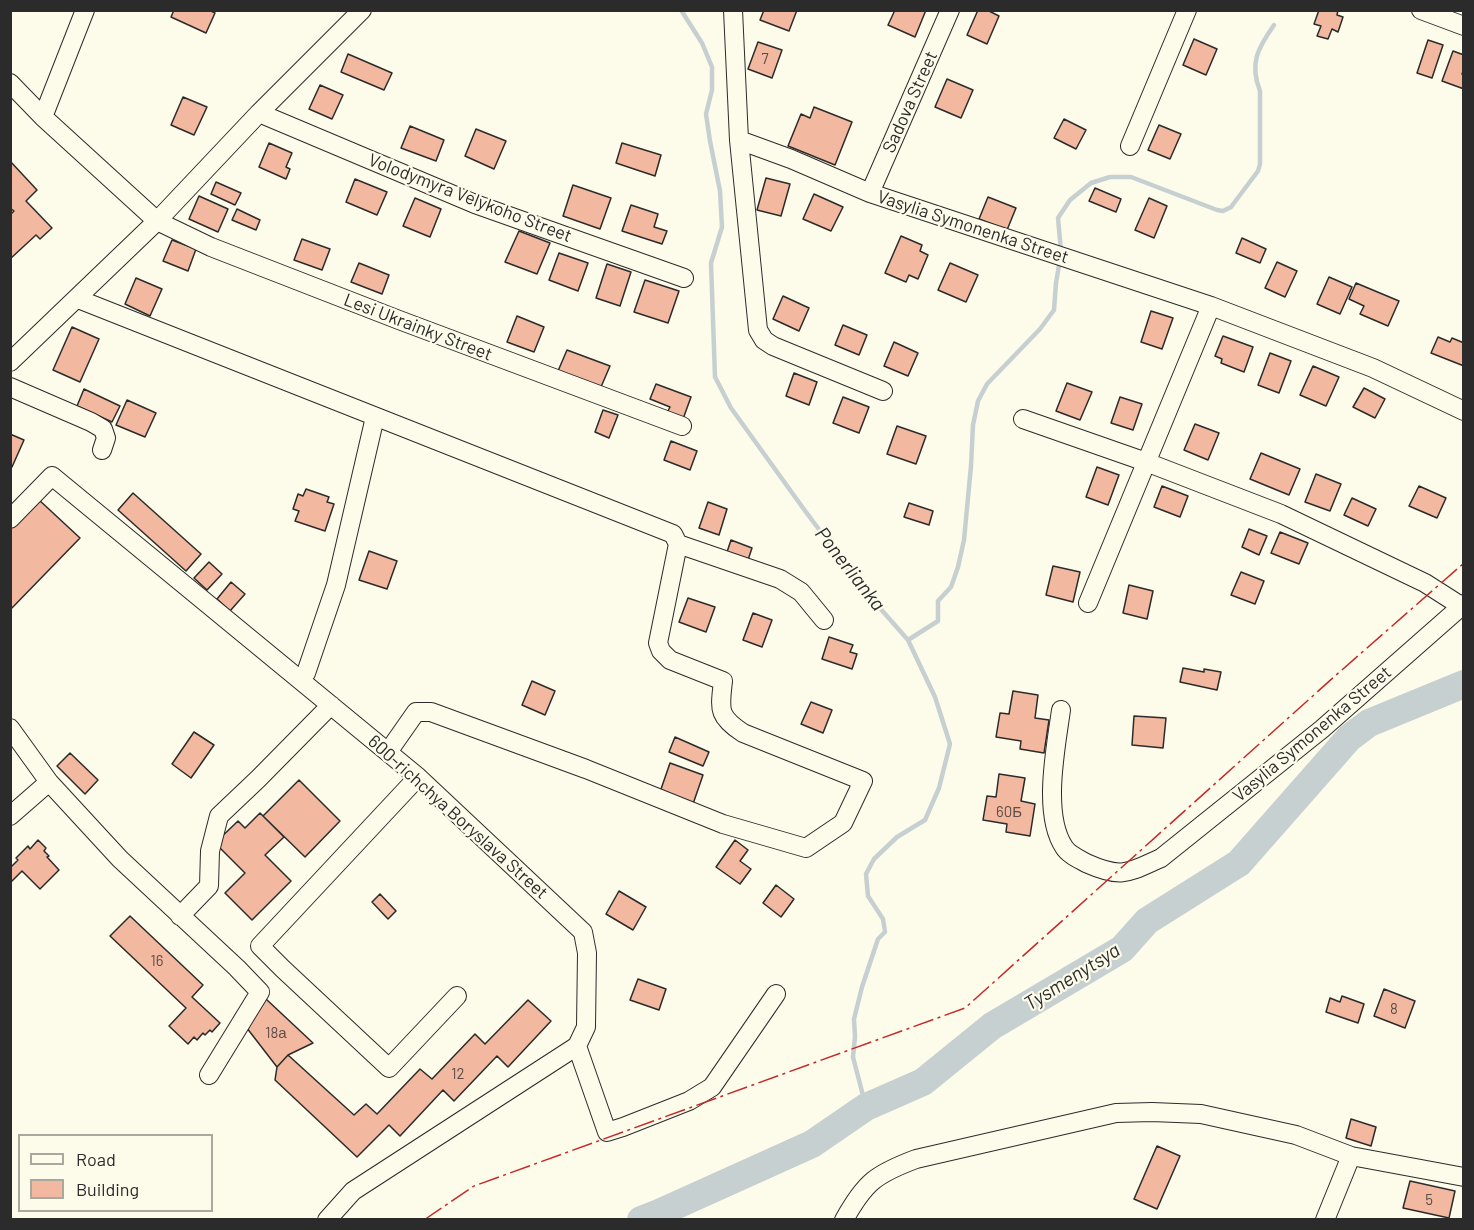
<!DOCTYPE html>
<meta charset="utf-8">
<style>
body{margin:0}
#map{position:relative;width:1474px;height:1230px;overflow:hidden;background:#fdfbea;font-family:Barlow,sans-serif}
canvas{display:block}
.frame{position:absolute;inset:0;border:12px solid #2b2b2b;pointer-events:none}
.legend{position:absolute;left:18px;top:1134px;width:195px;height:78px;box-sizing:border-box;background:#fdfbea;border:2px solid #a9a89e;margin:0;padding:8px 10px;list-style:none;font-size:18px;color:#2b2b2b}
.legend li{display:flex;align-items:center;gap:12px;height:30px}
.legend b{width:30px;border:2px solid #a9a89e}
</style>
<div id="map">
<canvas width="1474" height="1230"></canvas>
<div class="frame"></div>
<ul class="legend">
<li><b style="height:8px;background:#fdfbea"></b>Road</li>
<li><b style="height:16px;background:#f2b8a0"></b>Building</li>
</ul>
</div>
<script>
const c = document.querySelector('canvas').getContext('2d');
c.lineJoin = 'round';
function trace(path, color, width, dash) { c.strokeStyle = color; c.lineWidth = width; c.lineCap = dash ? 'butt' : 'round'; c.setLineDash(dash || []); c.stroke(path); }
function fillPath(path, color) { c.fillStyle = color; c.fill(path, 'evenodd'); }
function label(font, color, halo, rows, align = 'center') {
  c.font = font + ' Barlow,sans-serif'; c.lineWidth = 4.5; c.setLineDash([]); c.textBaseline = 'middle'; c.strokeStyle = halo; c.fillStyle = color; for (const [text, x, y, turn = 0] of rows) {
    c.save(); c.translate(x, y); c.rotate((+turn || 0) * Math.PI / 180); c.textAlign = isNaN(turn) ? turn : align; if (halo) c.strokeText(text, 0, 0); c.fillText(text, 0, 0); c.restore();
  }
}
trace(new Path2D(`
 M681 10 702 43 712 67V90L706 114 710 141 720 191 722 227 711 263 715 377 731 408 803 508 864 590 908 640 935 697 950 744 939 788 925 820 897 837 874 859 866 874 868 896 883 919 885 932 878 939 862 987 854 1019 855 1037 853 1057 866 1107
 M1061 251 1058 218 1070 200 1091 183 1110 177H1131L1217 210 1223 211 1231 207 1258 171 1260 164V91C1249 63 1258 48 1274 25
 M908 640 938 621V601L951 587 958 567 964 540 971 466 973 425 978 401 987 384 1040 329 1054 310 1056 283 1060 259`), '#c7d0d0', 4.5);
trace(new Path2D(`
 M641 1220 659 1213 812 1144 866 1107 923 1082 992 1026 1122 949 1147 921 1239 863 1349 738 1369 723 1464 684`), '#c7d0d0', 28);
const building = new Path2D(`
 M174 10H209L215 13 206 33 171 17Z
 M764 10H797L789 31 760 20Z
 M895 10H926L915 37 888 25Z
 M978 10H987L999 16 987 44 967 35Z
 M1319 10H1338L1337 15 1343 17 1338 32 1332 29 1328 39 1317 36 1321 26 1314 24Z
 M1194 39 1217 49 1206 75 1183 65Z
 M1428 40 1443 45 1432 78 1417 73Z
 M758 42 782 50 772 78 748 69Z
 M1453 51 1464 55V69L1462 74 1464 75V89L1442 81Z
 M348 54 392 73 384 90 341 72Z
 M947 79 973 90 961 118 935 107Z
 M320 85 343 95 332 119 309 109Z
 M183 97 207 107 194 135 171 125Z
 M814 107 852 122 835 165 788 146 801 114 810 118Z
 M1064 119 1086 130 1076 149 1054 138Z
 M1159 125 1181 134 1170 159 1148 150Z
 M410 126 444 140 436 161 401 148Z
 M476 129 506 141 494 169 465 156Z
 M269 143 292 153 286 167 290 169 286 179 259 167Z
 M622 143 661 155 655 176 616 163Z
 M10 161 37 190 26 201 52 228 40 239 36 235 10 259V215L14 211 10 208Z
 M766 178 790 184 781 216 757 210Z
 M355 179 387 192 377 215 346 202Z
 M216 182 241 193 235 205 211 194Z
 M573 185 611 198 600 229 563 216Z
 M1095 188 1121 199 1116 212 1089 201Z
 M814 194 843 207 831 231 803 219Z
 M199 196 228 209 218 232 189 219Z
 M988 197 1016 208 1007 230 979 219Z
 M415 198 441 209 430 237 403 226Z
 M1149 198 1167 206 1154 238 1135 230Z
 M631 205 658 214 654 227 667 231 662 244 622 231Z
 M237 209 260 220 256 230 232 220Z
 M519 231 550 243 537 274 505 262Z
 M901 236 922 245 920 251 928 255 918 279 909 275 906 282 885 273Z
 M1242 238 1266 249 1260 263 1236 253Z
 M302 239 330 249 322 270 294 260Z
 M172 240 196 249 188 271 163 261Z
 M559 253 588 263 578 291 549 280Z
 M1277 262 1297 271 1285 297 1265 288Z
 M359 263 389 275 382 294 351 282Z
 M950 263 978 275 966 302 938 290Z
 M607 264 631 272 620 306 596 298Z
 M1329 277 1352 287 1340 314 1317 304Z
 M136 278 162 289 150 316 125 304Z
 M645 280 679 291 668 323 634 312Z
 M1356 283 1399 301 1388 326 1360 314 1364 306 1349 299Z
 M783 296 809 308 799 331 773 319Z
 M1151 311 1173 318 1162 349 1141 342Z
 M517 316 544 327 534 352 507 342Z
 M843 325 867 335 859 355 835 345Z
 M72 327 99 339 80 382 53 370Z
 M1223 336 1253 347 1244 372 1221 363 1222 359 1215 356Z
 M1438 337 1450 342 1452 338 1464 343V366L1431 353Z
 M894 342 918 353 908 376 884 366Z
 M567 350 610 366 601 387 558 371Z
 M1270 353 1291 361 1279 393 1258 385Z
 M1313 366 1339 377 1326 406 1300 395Z
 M794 373 817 382 809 405 786 396Z
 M1067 383 1092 392 1080 420 1056 411Z
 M656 384 691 397 683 419 667 413 670 407 650 399Z
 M1364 388 1385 399 1375 418 1353 407Z
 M84 389 120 406 112 422 77 406Z
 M843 397 869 407 859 433 833 423Z
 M1120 397 1142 404 1133 430 1111 423Z
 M127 400 156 413 145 437 116 425Z
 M603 410 618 415 609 438 595 432Z
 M1195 424 1219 433 1208 460 1184 450Z
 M897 426 926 436 916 464 887 454Z
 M10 434 24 440 12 467 10 466Z
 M671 441 697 451 690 470 664 460Z
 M1261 453 1300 469 1289 495 1250 479Z
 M1097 467 1119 475 1108 505 1086 497Z
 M1316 474 1341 484 1330 511 1305 502Z
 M1162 486 1188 496 1180 517 1154 507Z
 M1419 486 1446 498 1437 518 1409 506Z
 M306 489 329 497 327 502 334 504 325 531 295 521 299 511 293 509 298 494 303 496Z
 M133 493 201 554 186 571 118 510Z
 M1352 498 1376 509 1368 526 1344 515Z
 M38 499 80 538 10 610V528Z
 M708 502 727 509 719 535 699 528Z
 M909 503 933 511 929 525 904 517Z
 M1249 529 1267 536 1259 555 1242 547Z
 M1280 532 1308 543 1299 564 1271 553Z
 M731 540 752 548 748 560 727 552Z
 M369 551 397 561 387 589 359 580Z
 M209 562 222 574 207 590 194 578Z
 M1053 566 1080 572 1073 602 1046 595Z
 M1241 572 1264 581 1255 604 1231 595Z
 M231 582 245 594 230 611 217 599Z
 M1129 585 1153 591 1147 619 1123 613Z
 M688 598 715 607 706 632 679 622Z
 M753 613 772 620 762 647 743 640Z
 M829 637 853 645 850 652 857 654 852 669 822 659Z
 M1183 668 1204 672V669L1221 672 1217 690 1180 682Z
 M532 681 555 691 545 715 522 705Z
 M1013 691 1038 695 1035 718 1049 720 1044 753 1020 749 1021 741 996 737 1000 713 1009 714Z
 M811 702 832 710 823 733 801 724Z
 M1134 716 1166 718 1163 748 1132 745Z
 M194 732 214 745 191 778 172 764Z
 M675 737 709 752 703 766 669 752Z
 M70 753 98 780 85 794 57 766Z
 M670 763 703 775 693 804 660 792Z
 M999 774 1025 778 1021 801 1035 804 1030 836 1006 832 1007 824 983 820 987 796 996 797Z
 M299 780 340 821 305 857 263 816Z
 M260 813 284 837 265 855 291 881 252 920 225 893 245 873 215 843 238 821 245 828Z
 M38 840 46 848 44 851 49 856 47 857 59 870 40 889 22 871 10 883V866L11 867 18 860 16 858 28 846 30 849Z
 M735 840 748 850 740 861 751 869 740 884 716 867Z
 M776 885 794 899 781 917 763 903Z
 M619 891 646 907 633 930 606 914Z
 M380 894 396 911 388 919 372 902Z
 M130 916 203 985 192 997 220 1023 212 1032 210 1030 205 1035 203 1033 197 1040 194 1037 188 1044 169 1026 186 1008 110 936Z
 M638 979 666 989 659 1010 630 1000Z
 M1384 989 1415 1001 1405 1028 1374 1016Z
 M1342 996 1364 1004 1358 1023 1326 1012 1330 998 1340 1002Z
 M266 999 313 1043 288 1055 277 1067 243 1023Z
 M528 1000 551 1021 508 1067 497 1056 454 1101 443 1090 400 1136 389 1125 357 1157 275 1080 277 1067 288 1055 354 1115 366 1104 377 1114 420 1069 432 1079 475 1034 485 1044Z
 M1351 1119 1376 1127 1371 1146 1346 1138Z
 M1157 1146 1180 1156 1157 1209 1134 1199Z
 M1410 1181 1455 1191 1449 1218 1403 1208Z`);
fillPath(building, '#f2b8a0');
trace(building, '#2b2b2b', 1.5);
const minor = new Path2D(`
 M733 10 739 140 758 330 764 340 773 346 883 391
 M1421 10 1464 26
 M10 83 43 117 157 221 211 247 399 320 682 426
 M259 113 475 204 684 278
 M43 117 85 10
 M739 140 791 159 870 193 1211 306 1373 368 1464 411
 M1130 146 1187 10
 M870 193 950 10
 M78 299 673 534 678 544 658 643 661 651 670 660 723 681C720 709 717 716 743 733L863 781 843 823 806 848 723 824 586 769 431 712H416L388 752
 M10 362 157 221 259 113 362 10
 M10 387 91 422 103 429 106 438 102 450
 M1023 419 1146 462 1281 514 1425 583 1461 606
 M10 519 52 476 418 777 583 932 587 953 586 1027 577 1046 353 1191 327 1220
 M678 544 780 579 801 592 824 620
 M1088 603 1211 306
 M300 680 306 673 336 585 375 417
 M1061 710C1056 747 1042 814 1064 847 1068 854 1079 859 1086 863 1122 879 1127 873 1161 858L1322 729 1464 604
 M10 728 49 782 120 859 237 968 260 992 209 1075
 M418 777 260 946 283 969 389 1068 457 996
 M10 816 49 782
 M180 916 209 886 210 851 219 816 258 779 331 705
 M577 1046 607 1132 623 1127 689 1101 712 1087 776 994
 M844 1220C865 1182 876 1174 916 1159L1116 1113 1152 1112 1201 1114 1296 1135 1351 1156 1464 1177
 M1325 1220 1351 1156`);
trace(minor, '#2b2b2b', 20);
trace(minor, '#fdfbea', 18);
trace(new Path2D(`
 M424 1220 474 1186 965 1008 1335 676 1464 563`), '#c62828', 1.5, [21, 4.5, 3, 4.5]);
label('15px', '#5d4e48', null, [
 ["7",765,59],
 ["60Б",1009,812],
 ["16",157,961],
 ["8",1394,1009],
 ["18а",276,1033],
 ["12",458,1074],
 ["5",1429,1200]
]);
label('18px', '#2b2b2b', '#fdfbea', [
 ["Sadova Street",910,102,-66],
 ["Volodymyra Velykoho Street",470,198,21],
 ["Vasylia Symonenka Street",973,227,18],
 ["Lesi Ukrainky Street",418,327,21],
 ["Vasylia Symonenka Street",1312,734,-40],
 ["600-richchya Boryslava Street",458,817,42]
]);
label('italic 20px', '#2b2b2b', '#fdfbea', [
 ["Ponerlianka",850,569,52],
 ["Tysmenytsya",1072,977,-32]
]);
</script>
